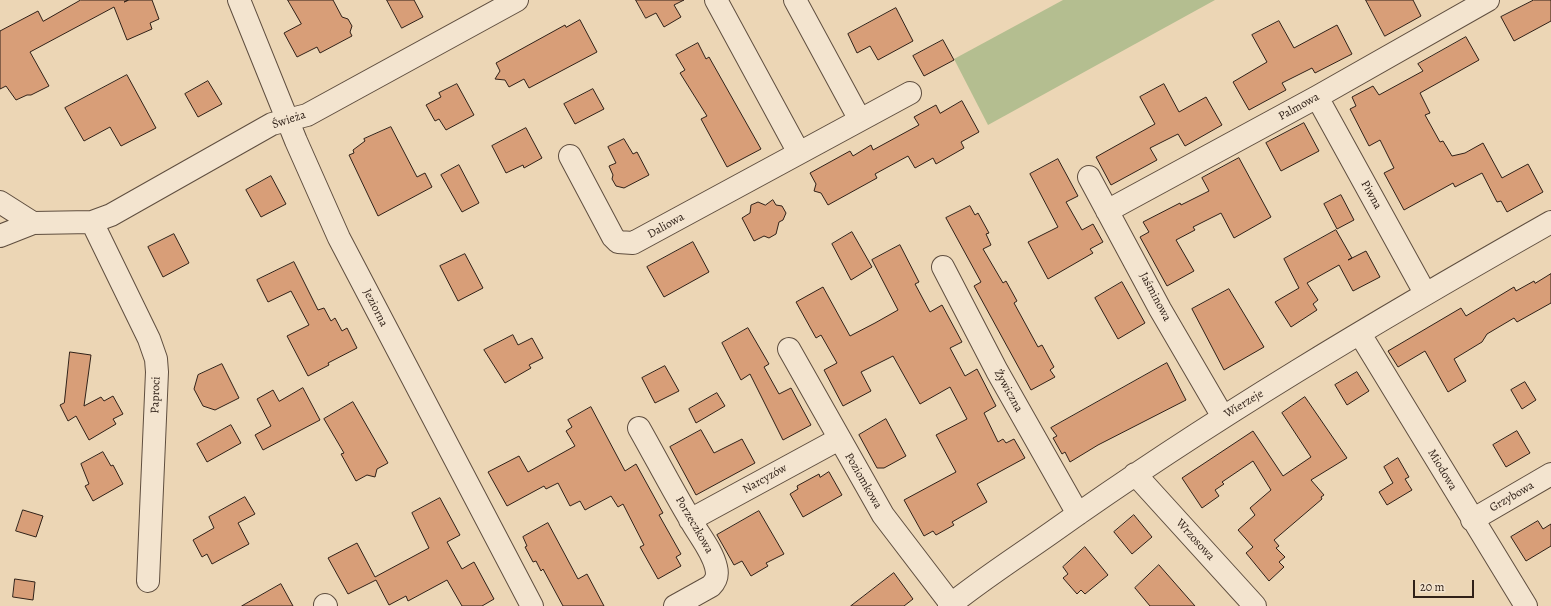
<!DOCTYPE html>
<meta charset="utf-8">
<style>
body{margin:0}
#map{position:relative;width:1551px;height:606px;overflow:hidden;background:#ecd6b5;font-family:Alegreya,serif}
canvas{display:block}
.scale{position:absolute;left:1413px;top:580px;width:61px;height:18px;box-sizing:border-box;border:2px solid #302118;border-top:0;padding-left:5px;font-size:12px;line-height:14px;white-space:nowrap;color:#302118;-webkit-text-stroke:3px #f3e4cf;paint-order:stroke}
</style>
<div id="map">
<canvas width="1551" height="606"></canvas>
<div class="scale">20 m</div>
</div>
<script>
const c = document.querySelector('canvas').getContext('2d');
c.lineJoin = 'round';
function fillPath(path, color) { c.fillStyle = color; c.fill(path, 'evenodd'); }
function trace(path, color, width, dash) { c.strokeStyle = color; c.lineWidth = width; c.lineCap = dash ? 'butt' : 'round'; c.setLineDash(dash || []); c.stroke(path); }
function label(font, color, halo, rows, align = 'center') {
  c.font = font + ' Alegreya,serif'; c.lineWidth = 3; c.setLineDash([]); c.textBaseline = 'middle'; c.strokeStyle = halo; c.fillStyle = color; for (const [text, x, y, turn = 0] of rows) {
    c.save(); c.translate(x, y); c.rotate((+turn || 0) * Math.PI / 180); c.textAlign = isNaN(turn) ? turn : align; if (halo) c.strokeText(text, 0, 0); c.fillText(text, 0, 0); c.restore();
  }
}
fillPath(new Path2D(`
 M1063 0H1215L988 125 954 59Z`), '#b4be90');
const building = new Path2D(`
 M81 0H128L124 2 129 0H152L159 19 150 23 152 29 127 40 114 7 30 52 49 86 31 95H27L16 100 6 86 0 89V31L38 11 43 21Z
 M288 0H333L342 17 348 19 352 26 350 32 352 36 320 53 317 47 297 57 284 33 301 24Z
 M387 0H414L423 17 402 28Z
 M636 0H684L674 5 681 17 664 27 656 13 646 18Z
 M1366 0H1413L1421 16 1385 36Z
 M1534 0H1551V21L1514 41 1501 17Z
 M896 8 913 41 878 60 870 46 857 53 848 34Z
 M580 20 597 52 529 88 524 79 509 87 505 80 495 79 500 71 496 63 565 25 566 27Z
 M1279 21 1294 48 1337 25 1352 54 1315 73 1312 68 1282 83 1286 90 1249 110 1233 82 1267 62 1252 35Z
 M1466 37 1479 60 1420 93 1430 113 1425 115 1440 142 1443 141 1452 156 1465 153 1483 143 1502 178 1528 164 1543 192 1507 212 1501 201 1497 202 1482 173 1455 187 1453 183 1404 210 1384 173 1394 168 1380 140 1369 146 1350 109 1356 106 1352 97 1373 86 1379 95 1423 71 1418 64Z
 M943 40 954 60 924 76 913 56Z
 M698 43 706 59 709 57 761 149 727 167 701 119 707 116 680 73 685 70 676 55Z
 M127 75 156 128 121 146 110 127 84 141 65 108Z
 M208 81 222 104 198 117 185 94Z
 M457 84 474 115 446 130 439 119 435 121 426 105 441 97 439 93Z
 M1164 84 1179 112 1206 97 1222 125 1185 146 1178 134 1150 148 1157 160 1111 185 1096 157 1155 124 1140 97Z
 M593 89 604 109 575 124 564 104Z
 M962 101 979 132 961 142 964 148 936 164 933 158 915 168 908 156 875 174 877 178 828 205 821 193 814 191 816 184 810 173 850 151 853 156 871 145 873 150 919 125 914 117 936 105 940 113Z
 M1304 123 1319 151 1281 171 1266 143Z
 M391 127 417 177 425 173 432 187 378 216 349 155 354 153 353 150 365 141 364 139Z
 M526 128 542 158 524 168 523 165 506 173 492 146Z
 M624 139 633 154 637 152 649 175 624 188 616 186 612 179 613 175 609 166 616 163 608 147Z
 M1239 158 1271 217 1234 238 1221 213 1193 227 1195 230 1176 240 1194 271 1167 286 1140 237 1149 232 1143 222 1180 203 1181 205 1209 191 1202 178Z
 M1058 159 1078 196 1066 202 1082 230 1093 224 1103 242 1090 249 1093 253 1048 279 1028 242 1058 227 1030 174Z
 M459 165 479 203 462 212 441 175Z
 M271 176 286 204 261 217 246 190Z
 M1341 195 1354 220 1337 229 1324 204Z
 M773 200 776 205 782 206 786 213 783 220 779 222 776 234 769 238 764 236 754 241 742 218 750 213 751 205 758 202 765 205Z
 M970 206 975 215 978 213 989 233 986 234 991 245 983 249 1003 283 1006 281 1017 301 1014 303 1038 347 1042 345 1054 367 1050 370 1055 377 1031 390 974 286 981 282 946 218Z
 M1336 230 1352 258 1348 260 1366 251 1380 277 1353 291 1339 265 1307 283 1318 300 1313 304 1317 310 1291 327 1275 302 1299 288 1284 259Z
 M852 232 872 267 851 280 832 244Z
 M174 234 189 263 163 277 148 247Z
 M693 242 709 272 664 297 647 267Z
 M900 245 919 282 915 284 930 312 942 305 962 342 950 348 965 376 977 369 996 406 984 413 998 442 1003 439 1006 443 1014 439 1025 458 977 484 987 502 952 522 954 525 936 535 933 531 924 536 904 500 956 472 936 435 967 419 950 387 920 404 893 356 861 372 871 391 843 406 824 370 837 363 821 335 816 338 796 302 823 287 850 336 875 323 898 310 872 260Z
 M465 254 483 288 458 301 440 266Z
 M294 262 318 310 324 308 331 321 335 318 342 331 347 328 357 348 328 363 329 365 308 376 287 336 309 325 291 291 268 302 257 280Z
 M1551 274V303L1517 322 1514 318 1487 334 1482 342 1454 359 1466 381 1448 392 1425 351 1398 367 1388 351 1461 308 1466 316 1514 287 1516 291 1534 281 1535 283Z
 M1122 282 1145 323 1118 339 1095 298Z
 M1229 289 1264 347 1224 370 1192 309Z
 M748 328 769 364 764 367 779 394 791 388 811 425 783 440 750 374 741 380 722 343Z
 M513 335 518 345 532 338 543 358 529 365 531 368 505 383 484 350Z
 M70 352 91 355 84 406 101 397 104 401 113 396 123 414 113 419 116 424 89 440 76 416 68 421 60 405 64 403Z
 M1167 363 1186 400 1098 445 1070 462 1065 452 1062 454 1053 438 1057 436 1051 428Z
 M222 364 239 398 215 410 203 406 194 389 198 375Z
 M665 366 679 391 655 403 642 378Z
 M1357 372 1369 391 1347 405 1335 385Z
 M1525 382 1536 400 1522 409 1511 390Z
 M303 388 320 420 263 450 255 435 271 426 257 399 273 390 279 401Z
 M717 393 725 406 696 423 689 409Z
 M1305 397 1347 458 1311 480 1324 495 1321 497 1322 499 1274 540 1279 546 1276 548 1285 557 1279 562 1284 567 1269 581 1246 553 1253 547 1238 530 1255 515 1250 508 1271 490 1253 461 1222 482 1224 484 1215 490 1219 496 1202 508 1182 478 1253 431 1283 476 1311 457 1282 413Z
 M353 402 388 463 377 469 375 477 367 475 356 481 341 454 344 453 324 419Z
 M591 407 625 471 636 464 663 513 659 515 681 554 676 557 681 566 658 579 640 547 644 545 623 504 618 507 611 496 585 510 580 501 570 506 558 483 546 489 544 486 507 506 488 472 519 456 528 472 575 446 566 431 572 427 568 420Z
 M886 419 906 456 884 468H877L859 435Z
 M231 425 241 443 207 462 197 444Z
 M701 430 714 453 742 439 755 463 696 495 670 447Z
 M1517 431 1530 453 1506 467 1493 445Z
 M103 452 111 466 113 465 123 484 93 501 85 486 89 484 81 464Z
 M1398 458 1409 477 1405 479 1412 490 1387 505 1379 492 1393 483 1384 467Z
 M829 472 842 495 803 517 790 494 798 489 797 486 819 474 820 477Z
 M245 497 255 514 238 523 249 544 212 564 207 554 202 557 193 540 214 528 209 517Z
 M440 498 460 535 447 542 462 569 474 562 494 599 482 606H462L447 580 408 601 406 596 389 605 376 580 348 594 328 558 357 543 375 577 429 548 412 513Z
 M23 510 43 516 36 537 16 531Z
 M759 511 784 554 766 563 768 566 751 576 742 561 734 565 717 535Z
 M1134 515 1152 537 1132 554 1114 532Z
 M1538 521 1543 529 1551 524V546L1526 561 1511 537Z
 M548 523 578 579 587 574 604 606H563L543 569 541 571 536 561 533 562 525 547 527 546 523 537Z
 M1085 547 1108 575 1085 594 1081 590 1077 594 1063 578 1068 574 1063 567Z
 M1159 565 1195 606H1150L1135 588Z
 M894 573 913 599 904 606H851Z
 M15 579 35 582 33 600 13 597Z
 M281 584 293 606H242Z`);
fillPath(building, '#d89e78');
trace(building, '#302118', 1);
const minor = new Path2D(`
 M716 0 799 153
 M795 0 860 120
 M1317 97 1425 293
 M570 156 613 237 618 242 633 243 910 93
 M1089 177 1160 309 1223 417
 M0 202 33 223 0 236
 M1107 211 1317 97 1488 0
 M92 222 149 339 156 359 157 372 148 581
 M33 223 92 222 111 215 272 124 307 115 517 0
 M943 267 997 371 1078 514
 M1360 334 1526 606
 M789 349 883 515 951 604
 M639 428C656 458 672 489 690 519 698 534 712 550 716 567 718 575 717 580 711 586L675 606
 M1135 474 1255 606
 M690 520 839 439
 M1472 520 1551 474
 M325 605 326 606
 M949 606C981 580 1017 557 1051 533 1211 419 1380 319 1551 222`);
const tertiary = new Path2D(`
 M239 0 296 141 339 238 532 606`);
trace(minor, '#5f4e3f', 24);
trace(tertiary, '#5f4e3f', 24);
trace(minor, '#f3e4cf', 22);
trace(tertiary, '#f3e4cf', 22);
label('12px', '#302118', '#f3e4cf', [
 ["Palmowa",1299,107,-29],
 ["Świeża",289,120,-18],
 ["Piwna",1371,195,61],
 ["Daliowa",666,226,-29],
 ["Jaśminowa",1155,297,62],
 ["Jeziorna",375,308,63],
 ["Żywiczna",1008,391,61],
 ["Paproci",156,395,-88],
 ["Wierzeje",1244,404,-31],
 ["Miodowa",1442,470,59],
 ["Narcyzów",765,479,-29],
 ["Poziomkowa",863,481,60],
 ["Grzybowa",1512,497,-30],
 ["Porzeczkowa",694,525,60],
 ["Wrzosowa",1195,540,48]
]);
</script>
